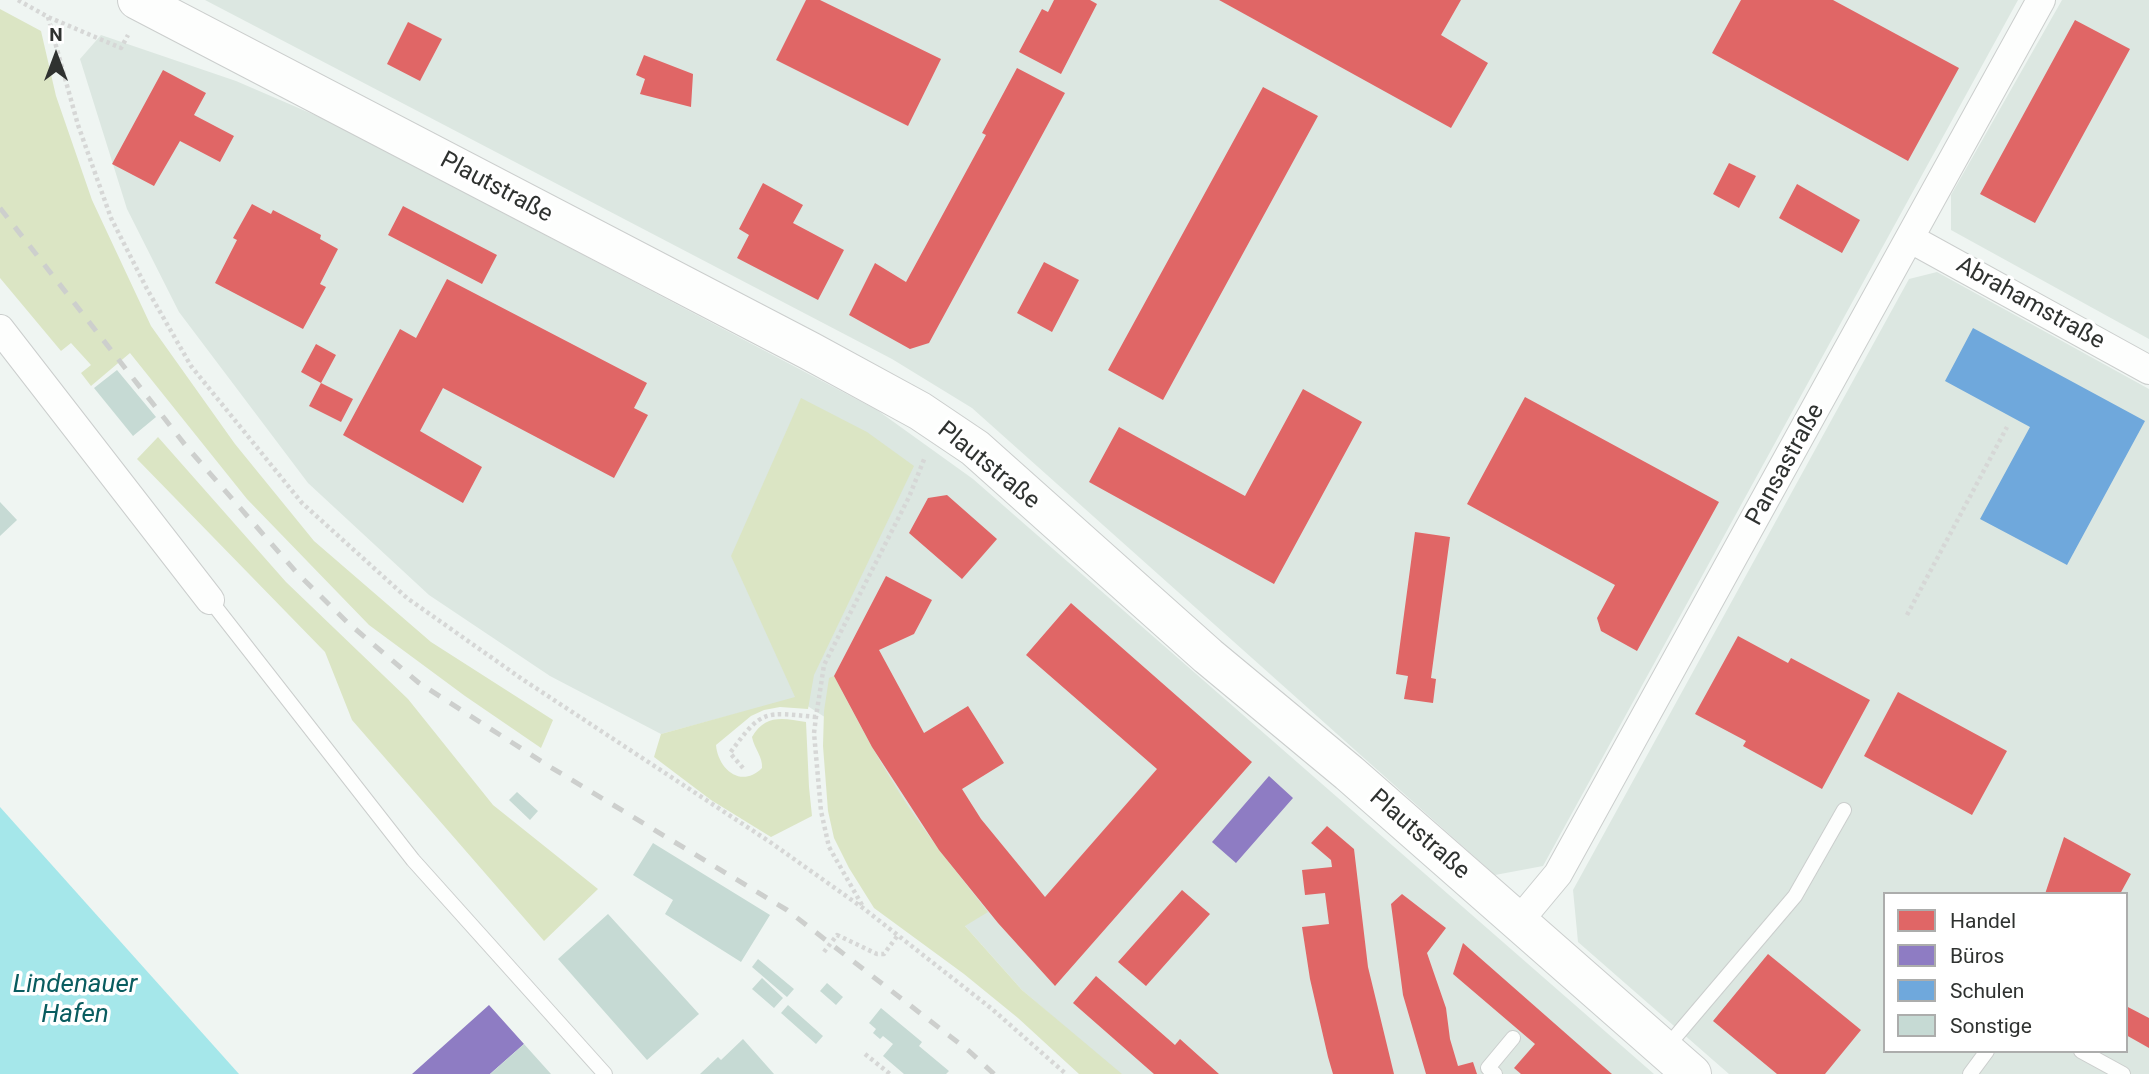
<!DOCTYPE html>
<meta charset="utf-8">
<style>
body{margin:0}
#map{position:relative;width:2149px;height:1074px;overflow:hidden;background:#eff5f2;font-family:Roboto,sans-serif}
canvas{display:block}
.legend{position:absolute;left:1883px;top:892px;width:245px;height:161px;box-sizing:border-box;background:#fff;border:2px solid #acadac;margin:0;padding:9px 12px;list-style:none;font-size:21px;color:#2f3230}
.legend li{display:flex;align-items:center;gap:14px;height:35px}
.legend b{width:35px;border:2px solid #acadac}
.north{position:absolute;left:21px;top:21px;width:70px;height:70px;-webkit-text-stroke:5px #fff;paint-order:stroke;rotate:0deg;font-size:19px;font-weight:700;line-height:28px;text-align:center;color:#2f3230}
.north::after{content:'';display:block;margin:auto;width:24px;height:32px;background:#2f3230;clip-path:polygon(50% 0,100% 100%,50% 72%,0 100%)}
</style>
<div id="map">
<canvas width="2149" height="1074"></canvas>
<ul class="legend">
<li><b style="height:19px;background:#e06666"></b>Handel</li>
<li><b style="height:19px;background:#8e7cc3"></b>Büros</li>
<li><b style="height:19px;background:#6fa8dc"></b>Schulen</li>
<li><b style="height:19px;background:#c6dad4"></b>Sonstige</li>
</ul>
<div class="north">N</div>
</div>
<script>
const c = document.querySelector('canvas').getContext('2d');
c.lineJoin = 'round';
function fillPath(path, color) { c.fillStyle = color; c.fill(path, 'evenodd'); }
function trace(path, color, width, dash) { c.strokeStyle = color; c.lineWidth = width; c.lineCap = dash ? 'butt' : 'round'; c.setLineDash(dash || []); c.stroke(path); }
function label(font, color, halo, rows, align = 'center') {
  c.font = font + ' Roboto,sans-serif'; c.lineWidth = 7; c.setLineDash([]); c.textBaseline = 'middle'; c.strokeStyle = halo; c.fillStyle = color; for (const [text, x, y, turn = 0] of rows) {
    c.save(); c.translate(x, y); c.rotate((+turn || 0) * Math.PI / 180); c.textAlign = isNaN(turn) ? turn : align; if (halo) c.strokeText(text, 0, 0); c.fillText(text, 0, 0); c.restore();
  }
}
fillPath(new Path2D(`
 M205 0H2018L1543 866 1495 875 972 408 892 359Z
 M2062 0H2149V339L1951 230V195Z
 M101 35 236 81 331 122 877 410 973 479 1654 1074H1119L1022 990 933 890 834 723 795 698 661 734 550 676 429 595 308 483 179 312 127 209 80 59Z
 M1937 272 2149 389V1074H1729L1578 942 1573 890 1909 279ZM1885 894H2126V1051H1885Z`), '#dce7e1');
fillPath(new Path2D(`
 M0 9 41 31 56 96 92 200 151 326 235 444 314 541 431 642 553 720 541 748 465 696 369 625 247 499 130 353 91 386 81 373 91 365 71 343 61 351 0 278Z
 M801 398 867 432 914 466 814 675 808 709 780 707 764 710 751 716 716 745C718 769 741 789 762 768 763 757 754 748 752 737 765 714 783 718 806 722L809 787 812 816 771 837 711 800 654 757 661 734 795 697 731 556Z
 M158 437 286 582 408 699 493 805 598 889 544 941 352 720 325 652 137 459Z
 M834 676C858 722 883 769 912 812 936 847 962 879 988 912L965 926 1022 990 1122 1074H1079L1018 1018 964 974 874 908 849 868 834 838 828 811 823 746 824 711 829 678Z`), '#dbe5c4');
fillPath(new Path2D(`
 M0 807 239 1074H0Z`), '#a5e7ea');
fillPath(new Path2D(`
 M806 0H820L941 59 908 126 776 60Z
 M1054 0H1090L1097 4 1061 74 1019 52 1042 9 1048 12Z
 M1219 0H1461L1441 35 1488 63 1451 128Z
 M1741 0H1833L1959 68 1908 161 1712 53Z
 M2075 20 2130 49 2035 223 1980 194Z
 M408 22 442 39 420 81 387 64Z
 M644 55 693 74 691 107 640 94 645 79 636 75Z
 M1017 68 1065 93 929 343 910 349 849 315 875 263 906 282 986 135 982 133Z
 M163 70 206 93 194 115 234 136 220 162 180 141 154 186 112 164Z
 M1263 87 1318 116 1163 400 1108 370Z
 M1729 163 1756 176 1739 208 1713 194Z
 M763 183 803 205 793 223 844 250 818 300 737 258 749 235 739 229Z
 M1797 184 1860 220 1842 253 1779 218Z
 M252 204 271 214 273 210 321 235 320 239 338 249 320 284 326 287 303 329 215 283 237 240 233 238Z
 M403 206 497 255 482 284 388 235Z
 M1044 262 1079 280 1052 332 1017 313Z
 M447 279 647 383 634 408 648 415 614 478 443 388 420 431 482 467 463 503 343 435 400 329 416 338Z
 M316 344 336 355 321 383 301 372Z
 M321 383 353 399 341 422 309 406Z
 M1303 389 1362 422 1274 584 1089 482 1119 427 1245 496Z
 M1525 397 1719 502 1637 651 1601 631 1597 618 1615 585 1467 504Z
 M947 495 997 539 962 579 909 533 928 498Z
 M1415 532 1450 537 1431 678 1436 679 1433 703 1404 699 1408 676 1396 674Z
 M886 576 932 600 914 634 879 650 924 733 968 706 1004 763 962 789 981 819 1045 897 1157 769 1026 655 1071 603 1252 762 1055 986 998 923 939 850 872 747 834 676Z
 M1738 636 1788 663 1791 658 1870 700 1822 789 1743 746 1746 741 1695 714Z
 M1898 692 2007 751 1972 815 1864 756Z
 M1327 826 1354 849 1368 967 1394 1074H1333L1328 1057 1310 979 1302 927 1329 924 1325 893 1305 895 1302 870 1332 867 1331 860 1311 843Z
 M2064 837 2131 874 2120 894H2045Z
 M1182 890 1210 914 1146 986 1118 962Z
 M1402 894 1446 928 1427 953 1446 1008 1450 1039 1458 1066 1473 1062 1477 1074H1426L1403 995 1391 904Z
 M1463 943 1554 1023 1612 1074H1521L1514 1068 1535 1044 1453 974Z
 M1768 954 1861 1030 1825 1074H1777L1713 1021Z
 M1096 976 1175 1045 1180 1039 1219 1074H1154L1073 1003Z
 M2126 1006 2149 1018V1048L2126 1035Z`), '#e06666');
fillPath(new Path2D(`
 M1269 776 1293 798 1236 863 1212 842Z
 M489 1005 524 1044 490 1074H412Z`), '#8e7cc3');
fillPath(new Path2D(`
 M1973 328 2145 421 2067 565 1980 519 2030 427 1945 381Z`), '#6fa8dc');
fillPath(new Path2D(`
 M117 370 156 417 133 436 94 388Z
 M0 502 17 520 0 536Z
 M517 792 538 811 530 820 509 800Z
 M653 843 770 915 741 962 665 914 673 900 633 875Z
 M608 914 699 1014 647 1060 558 959Z
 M758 959 794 989 787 997 752 967Z
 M762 978 783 998 774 1008 752 989Z
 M827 983 843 997 836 1005 820 991Z
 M788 1005 823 1036 816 1044 781 1013Z
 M881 1008 922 1042 919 1046 949 1071 946 1074H904L883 1056 893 1044 883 1036 880 1039 873 1033 876 1029 869 1023Z
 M743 1039 774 1074H700L718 1057 721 1060Z
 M524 1044 551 1074H490Z`), '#c6dad4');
const lane = new Path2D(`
 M210 600 413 860 605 1074
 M1665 1049 1795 896 1844 810
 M2081 1051 2123 1074
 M1495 1074 1488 1068 1513 1038
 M1970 1074 1987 1051`);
const street = new Path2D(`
 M1911 239 2149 370
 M0 329 210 600
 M1518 922 1558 874 2041 0`);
const secondary = new Path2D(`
 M137 0 810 351 920 411 975 448 1208 656 1349 773 1692 1074`);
trace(lane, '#cbcecd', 16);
trace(street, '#cbcecd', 30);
trace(secondary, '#cbcecd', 40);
trace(new Path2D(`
 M18 0 48 17 121 48 128 35
 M48 17 78 125 111 218 147 289 191 366 302 503 407 598 522 679 770 842 863 908 992 1009 1066 1074
 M1907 615 2007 427
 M743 768 730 753C762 709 764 712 816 717
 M862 905 829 847 821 811 814 733 816 717 824 665 909 497 925 457
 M824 952 837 935 877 954H884L898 935
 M865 1054 890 1074`), '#d6d7d6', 4.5, [3.5, 3.5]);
trace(lane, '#fdfefd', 14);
trace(street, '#fdfefd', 28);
trace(secondary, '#fdfefd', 38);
trace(new Path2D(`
 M0 208 186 446 297 573 347 622 419 683 547 765 787 910 969 1051 994 1074`), '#cdcfcd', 5, [12, 12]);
label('24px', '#2f3230', '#fff', [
 ["Plautstraße",496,188,28],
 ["Abrahamstraße",2030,304,29],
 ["Pansastraße",1786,465,-61],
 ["Plautstraße",988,466,39],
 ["Plautstraße",1419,835,41]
]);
label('italic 26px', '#095c5f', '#fff', [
 ["Lindenauer",75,985],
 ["Hafen",75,1015]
]);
</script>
